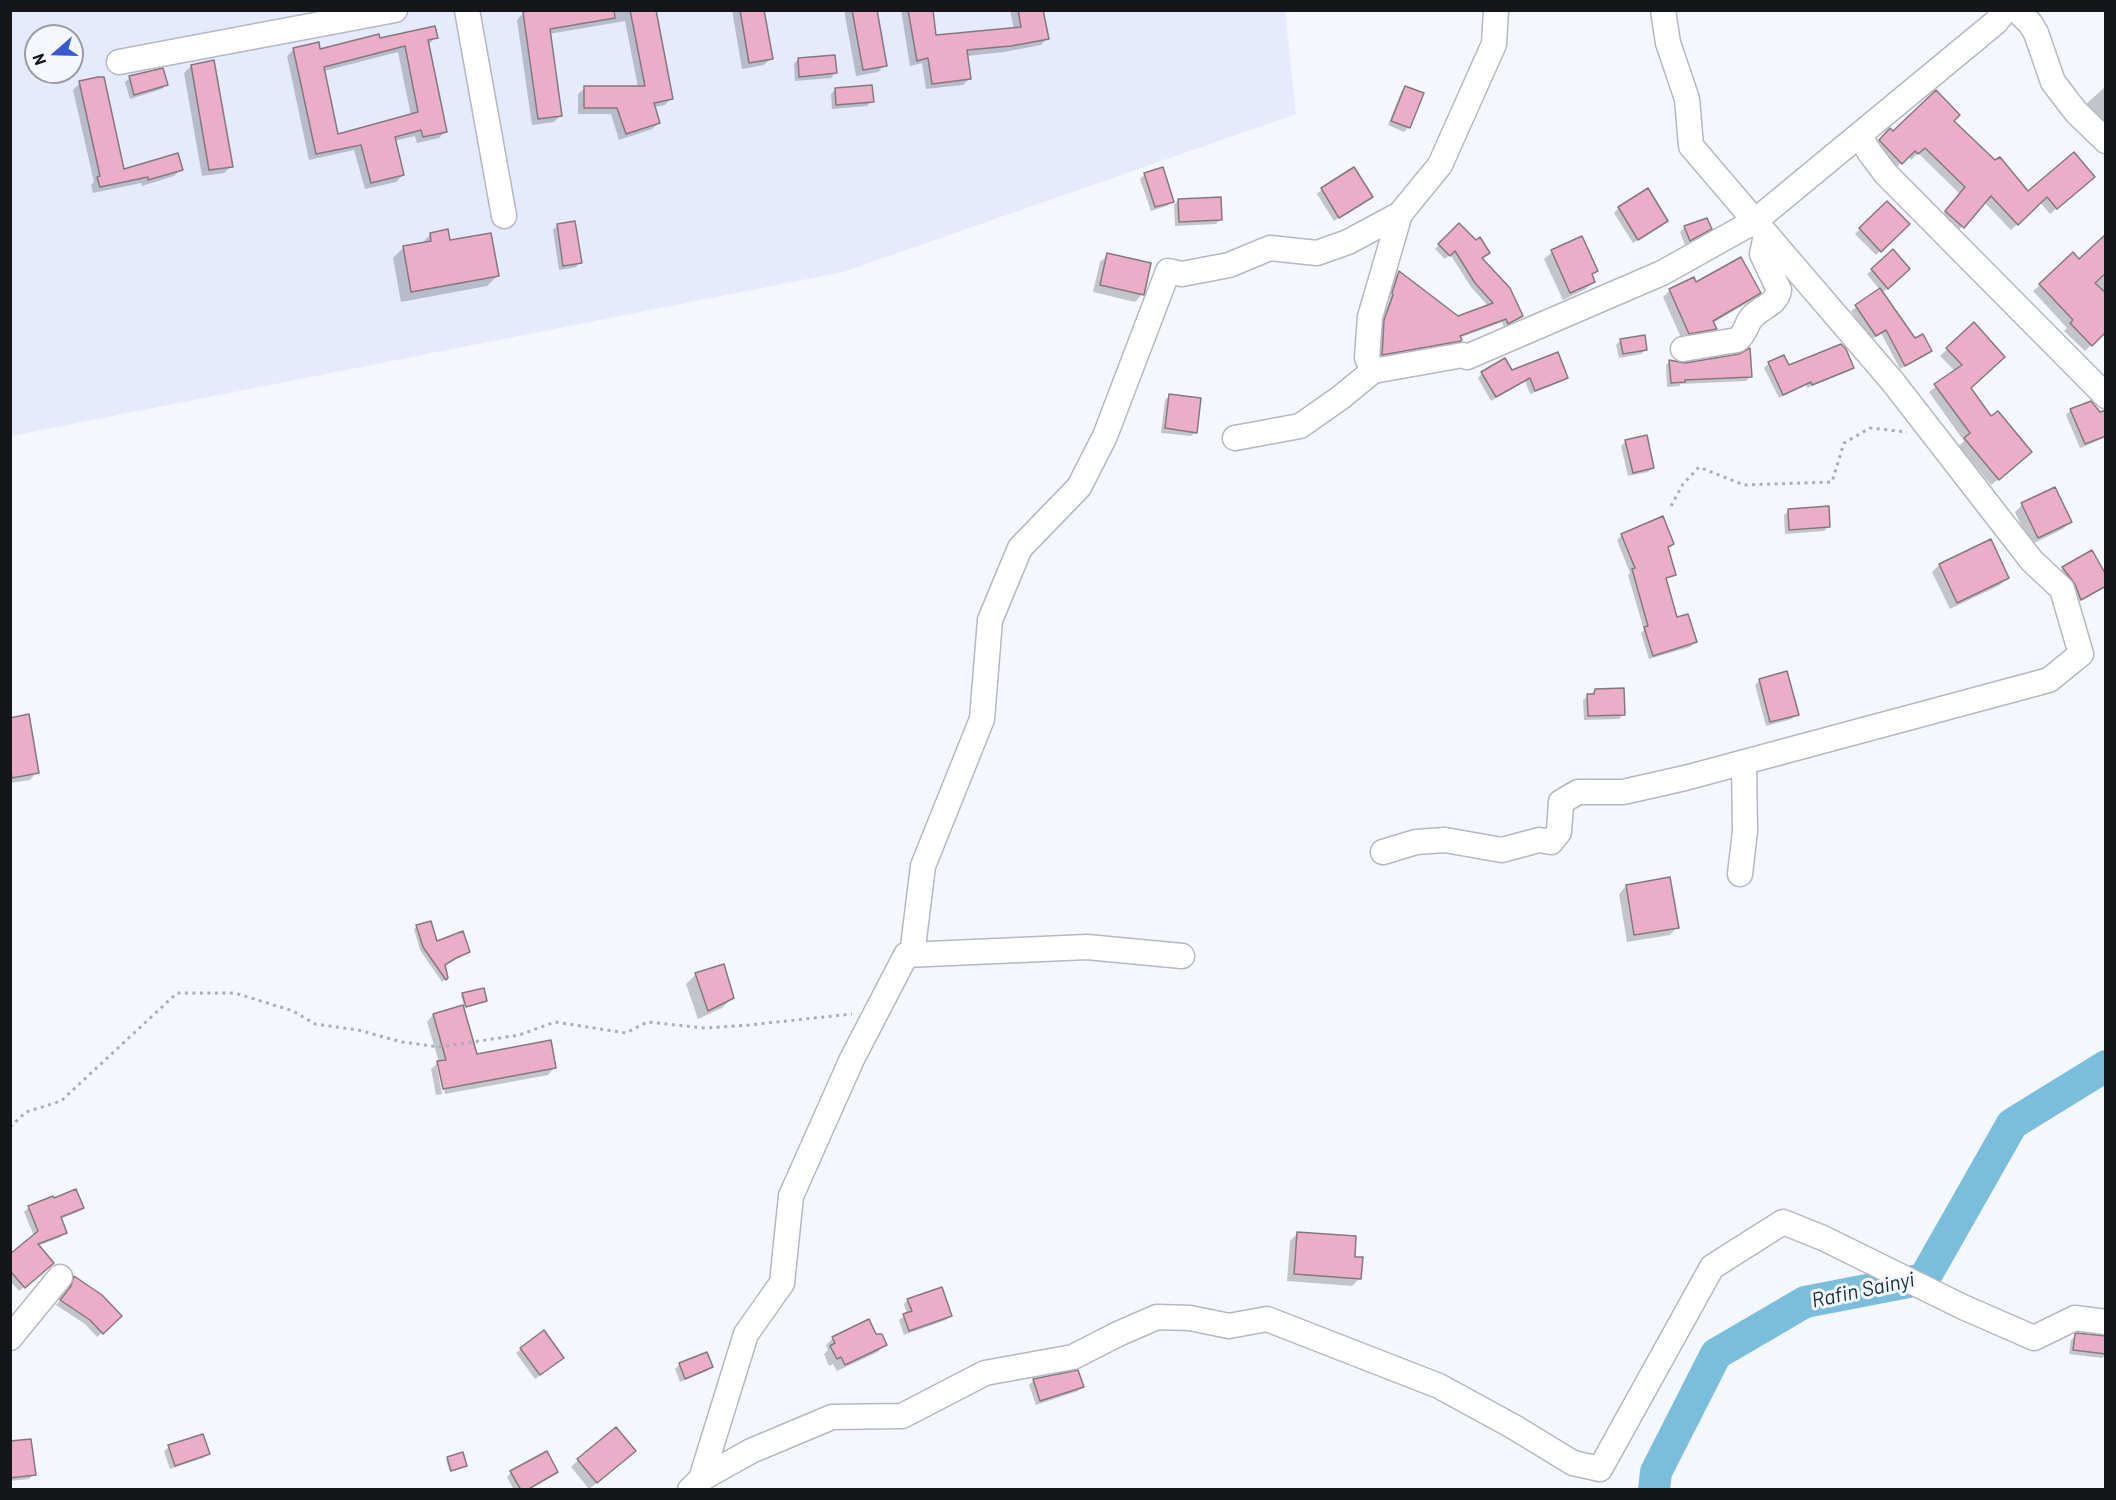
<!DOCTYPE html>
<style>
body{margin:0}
#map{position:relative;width:2116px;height:1500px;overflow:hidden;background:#f5f7fe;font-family:Barlow,sans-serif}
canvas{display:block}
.frame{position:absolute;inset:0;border:12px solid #15161a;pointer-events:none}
.north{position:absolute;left:24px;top:24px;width:60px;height:60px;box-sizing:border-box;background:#f5f7fe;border:2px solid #9b9da3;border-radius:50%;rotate:250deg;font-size:16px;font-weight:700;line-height:24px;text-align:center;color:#15161a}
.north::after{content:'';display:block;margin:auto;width:21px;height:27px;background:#365bcb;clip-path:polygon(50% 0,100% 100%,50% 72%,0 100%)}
</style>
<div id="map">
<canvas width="2116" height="1500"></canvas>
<div class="frame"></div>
<div class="north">N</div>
</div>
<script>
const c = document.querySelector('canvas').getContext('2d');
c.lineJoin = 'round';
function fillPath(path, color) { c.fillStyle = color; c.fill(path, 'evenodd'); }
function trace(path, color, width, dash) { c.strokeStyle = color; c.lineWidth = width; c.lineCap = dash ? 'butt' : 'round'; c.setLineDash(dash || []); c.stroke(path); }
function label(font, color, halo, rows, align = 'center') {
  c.font = font + ' Barlow,sans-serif'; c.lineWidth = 6; c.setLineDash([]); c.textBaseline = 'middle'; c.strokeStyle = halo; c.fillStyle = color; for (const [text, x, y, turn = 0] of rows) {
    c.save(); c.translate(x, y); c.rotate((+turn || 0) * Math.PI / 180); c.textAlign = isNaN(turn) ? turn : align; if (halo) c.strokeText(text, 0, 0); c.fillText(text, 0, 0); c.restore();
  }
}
fillPath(new Path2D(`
 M11 11H1285L1296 114 843 272 11 436ZM36 36H72V72H36Z`), '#e6eafd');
fillPath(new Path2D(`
 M540 10H654L671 98 665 105 654 107 659 123 652 129 619 140 611 114H578V94L585 88 638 87 625 21 549 34 561 115 554 122 532 125 517 20 523 13Z
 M732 10H763L771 58 764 65 742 69Z
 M844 10H875L885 65 878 72 856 76Z
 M901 10H931L935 37 1014 29 1010 10H1042L1047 38 1041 45 1004 52 967 56 970 78 963 85 926 89 922 63 910 66Z
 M436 37 428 45 445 132 439 138 417 143 415 136 394 141 403 175 396 182 365 189 354 150 309 160 287 56 294 49 319 51 379 40ZM398 52 411 116 337 135 324 71Z
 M798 59 835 73 831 78 795 81 794 64Z
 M191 66 231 166 224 173 202 176 184 73Z
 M130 78 167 84 162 89 130 99 125 82Z
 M80 83 123 171 181 169 174 176 142 186 141 183 93 193 91 185 94 182 73 90Z
 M2106 86V129L2084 106Z
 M1405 88 1409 127 1404 132 1388 125 1401 92Z
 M836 89 872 101 867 106 832 109 831 94Z
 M1952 121 2028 193 2087 183 2050 214 2040 202 2011 230 1984 202 1956 233 1939 218 1960 194 1918 153 1911 160 1908 156 1895 169 1873 147 1890 130 1893 133Z
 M1145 174 1172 201 1167 206 1151 211 1140 179Z
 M1322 189 1371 197 1334 221 1317 194Z
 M1178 200 1221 219 1216 224 1175 226 1174 205Z
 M1887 203 1908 224 1876 255 1855 234Z
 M1619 208 1666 221 1633 243 1614 213Z
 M574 223 580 262 576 267 559 270 553 230 557 226Z
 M1459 225 1488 253 1481 259 1522 316 1504 327 1502 322 1459 338 1461 340 1455 345 1378 358 1380 325 1390 299 1388 298 1395 276 1399 273 1458 318 1488 306 1471 287 1450 254 1445 259 1435 249Z
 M1685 227 1710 229 1685 245 1680 232Z
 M431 234 449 242 497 276 487 286 401 302 393 258 403 248 420 245Z
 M2106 236V330L2085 351 2064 331 2067 328 2033 291 2040 285 2079 261Z
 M1582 238 1597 271 1591 276 1593 281 1586 289 1563 300 1544 259 1552 252Z
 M1108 255 1142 294 1135 302 1093 292 1100 262Z
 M1872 270 1904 274 1882 293 1914 340 1930 351 1925 355 1900 369 1881 333 1871 340 1851 311 1880 290 1867 274Z
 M1695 285 1759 292 1752 300 1713 323 1715 329 1708 336 1682 340 1663 297 1670 290Z
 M1974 324 1969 388 2023 459 1991 485 1959 446 1964 441 1929 392 1955 371 1940 356Z
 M1621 340 1646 350 1641 354 1619 358 1616 345Z
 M1670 361 1750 377 1746 381 1681 384 1679 386 1667 387 1666 365Z
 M1769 363 1788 367H1852L1847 372 1807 388 1806 385 1779 398 1764 368Z
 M1511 372 1566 377 1561 382 1530 394 1525 381 1491 401 1478 378 1482 373Z
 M1170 396 1196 432 1191 436 1161 433 1165 400Z
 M2071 410 2099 414 2106 412V437L2080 448 2066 415Z
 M1626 441 1652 467 1648 472 1628 476 1621 446Z
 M2022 505 2070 522 2063 529 2030 545 2015 512Z
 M1788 511 1829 526 1824 531 1785 534 1784 515Z
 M1622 535 1672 544 1668 548 1674 574 1665 580 1676 619 1695 642 1690 647 1649 659 1641 633 1644 630 1628 575 1630 573 1617 540Z
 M1939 565 2007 578 2000 585 1950 609 1932 572Z
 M2063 568 2106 586 2076 603 2059 572Z
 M1760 680 1797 714 1792 719 1766 726 1755 685Z
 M1596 690 1623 715 1619 719 1584 720 1583 700Z
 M10 719 37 772 30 780 10 783Z
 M1626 886 1677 927 1670 935 1627 942 1619 894Z
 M417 926 436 943 469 952 443 966 447 978 442 982 420 950 414 929Z
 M696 974 732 998 722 1008 698 1019 686 984Z
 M463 994 485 1001 462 1008 476 1056 554 1068 548 1075 445 1094 440 1066H437L442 1094 436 1095 431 1069 439 1062 427 1022 433 1015 464 1006 461 996Z
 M29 1207H82L78 1212 60 1219 65 1232 61 1237 38 1246 48 1267 19 1291 10 1281V1256L34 1236 24 1212Z
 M1298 1233 1353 1258 1360 1278 1352 1286 1287 1281 1290 1241Z
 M74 1278 120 1316 97 1337 85 1324 56 1305 67 1292 70 1282Z
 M908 1300 950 1316 946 1320 904 1335 899 1320 907 1314 904 1304Z
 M875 1335 885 1344 878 1352 837 1371 833 1364 829 1366 824 1354 828 1350 826 1345 833 1338Z
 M2076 1335 2106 1337V1354L2102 1358 2069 1354 2071 1340Z
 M521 1349 558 1362 535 1379 516 1353Z
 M680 1364 711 1367 707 1371 680 1382 675 1369Z
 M1034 1380 1082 1386 1078 1391 1036 1405 1029 1385Z
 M10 1443 34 1474 29 1479 10 1481Z
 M169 1447 208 1454 203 1458 170 1469 164 1451Z
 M448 1458 465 1465 450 1472 446 1460Z
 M626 1458 589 1489 571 1467 578 1460Z
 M557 1471 528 1490H514L507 1477 511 1473Z`), '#0003');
trace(new Path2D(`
 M1654 1490 1656 1472 1716 1354 1805 1302 1924 1279 2012 1124 2106 1066`), '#7abedc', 32);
const building = new Path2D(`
 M533 10H614L615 18 550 29 562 116 538 119 523 12Z
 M630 10H656L673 99 654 103 660 123 626 134 617 108H584V86H645Z
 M740 10H764L773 59 749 63Z
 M852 10H877L887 66 863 70Z
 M908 10H933L936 35 1021 27 1018 10H1043L1049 39 1011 46 967 50 971 79 932 84 928 58 917 61Z
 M435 26 438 38 428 40 447 132 423 137 421 130 395 137 404 175 371 183 361 145 316 154 293 48 319 42 320 49 379 34 380 38ZM405 46 418 112 338 134 324 67Z
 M835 55 837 73 799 77 798 58Z
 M214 60 233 167 209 170 191 65Z
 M163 68 168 85 134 95 129 76Z
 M98 77H104L124 169 178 153 183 170 148 180V177L100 187 97 177 100 176 79 81Z
 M872 85 874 102 836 105 835 88Z
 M1405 86 1424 93 1410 128 1391 121Z
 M1936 90 1960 115 1954 121 1995 160 2000 157 2028 191 2074 152 2095 177 2057 209 2047 197 2018 225 1991 196 1964 228 1945 211 1965 187 1925 148 1918 154 1915 151 1902 164 1879 140 1890 128 1893 131Z
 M1163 167 1174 202 1155 207 1144 173Z
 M1354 167 1373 197 1339 218 1321 188Z
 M1648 188 1668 221 1638 240 1618 207Z
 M1221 197 1222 220 1179 222 1178 199Z
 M1887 201 1910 224 1881 252 1859 228Z
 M1707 218 1712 229 1690 241 1684 226Z
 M575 221 582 263 563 266 557 224Z
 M1459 223 1476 240 1480 237 1490 253 1482 258 1510 288 1523 316 1508 324 1506 319 1460 336 1462 340 1461 341 1382 355 1384 320 1393 295 1392 293 1399 271 1458 316 1493 303 1475 283 1455 251 1450 256 1438 244Z
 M448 229 450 240 491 233 499 276 411 292 403 246 431 241 430 233Z
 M2106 234V273L2095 283 2106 293V332L2092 346 2070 323 2073 320 2039 284 2073 252 2079 259Z
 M1582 236 1598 271 1592 274 1595 282 1570 293 1551 250Z
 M1893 249 1910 269 1888 289 1871 269Z
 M1107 253 1151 263 1144 295 1100 285Z
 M1741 257 1761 293 1713 321 1717 329 1689 334 1669 289 1694 277 1696 282Z
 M1880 288 1915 338 1923 334 1932 351 1905 366 1886 330 1876 336 1855 305Z
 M1974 322 2005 357 1971 388 1991 416 1998 411 2032 452 1999 480 1964 438 1970 433 1934 384 1962 365 1946 348Z
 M1645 335 1647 350 1623 354 1620 339Z
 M1841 344 1846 349 1854 368 1812 385 1811 382 1783 395 1768 362 1784 355 1789 365Z
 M1750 348 1752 377 1685 380V382L1671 383 1669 360 1685 363 1739 354Z
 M1558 352 1568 378 1535 391 1530 378 1496 397 1481 372 1505 358 1512 370Z
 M1169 394 1201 398 1197 433 1165 428Z
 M2091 401 2100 412 2106 410V436L2085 444 2070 409Z
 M1647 435 1654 468 1633 473 1625 440Z
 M2055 487 2072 522 2038 538 2021 503Z
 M1829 506 1830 527 1789 530 1788 509Z
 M1663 516 1674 544 1668 547 1676 575 1666 578 1677 617 1688 614 1697 642 1653 656 1644 627 1648 626 1632 569 1635 568 1621 534Z
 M1991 539 2009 578 1957 603 1939 564Z
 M2092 550 2106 575V586L2081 600 2075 584 2062 567Z
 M1787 671 1799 715 1770 722 1759 679Z
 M1624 688 1625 715 1588 716 1587 694H1594L1595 689Z
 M29 714 39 773 12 778 10 767V718Z
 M1670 877 1679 928 1634 935 1626 885Z
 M431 921 437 941 463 931 470 952 456 958 445 965 448 978 446 980 423 947 416 925Z
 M724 964 734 998 708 1011 695 973Z
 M484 988 487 1001 466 1007 462 993Z
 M463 1005 477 1054 551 1040 556 1068 443 1089 437 1061 446 1060 433 1014Z
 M76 1189 84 1208 61 1217 67 1233 38 1244 54 1263 25 1288 10 1271V1254L38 1231 28 1206 53 1196 54 1198Z
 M1297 1232 1356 1236 1355 1257H1363L1361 1279 1294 1274Z
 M74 1276 102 1295 122 1316 103 1334 90 1320 60 1300 71 1286Z
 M942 1287 952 1316 909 1331 903 1314 912 1311 907 1299Z
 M869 1319 876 1334H882L887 1345 845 1365 841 1357 837 1359 830 1346 835 1343 832 1337Z
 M544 1330 564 1358 540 1375 520 1348Z
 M2077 1333 2106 1336V1354L2073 1350 2075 1334Z
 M707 1352 713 1367 685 1379 679 1363Z
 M1078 1370 1084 1387 1040 1401 1033 1379Z
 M616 1427 636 1451 597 1483 577 1459Z
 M203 1434 210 1454 175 1466 168 1445Z
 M31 1439 36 1475 10 1478V1441Z
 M547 1451 558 1472 527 1490H521L510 1471Z
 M463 1452 467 1466 451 1471 447 1457Z`);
fillPath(building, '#ebadc8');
trace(building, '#85797e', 1.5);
const minor = new Path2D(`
 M467 10 504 216
 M2016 10 2030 23 2036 33 2053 82 2076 112 2106 141
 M119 62 395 10
 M1859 135 1870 153 1886 174 2106 396
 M1683 349 1737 340C1747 333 1745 324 1753 316 1762 307 1777 304 1779 290L1762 254 1766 235
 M1373 371 1367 358 1370 317 1400 214
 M1235 438 1300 426 1340 398 1373 371 1463 355 1467 357 1662 273 1755 221 1691 146 1687 99 1668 43 1663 10
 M1383 852 1416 842 1445 840 1502 850 1539 840 1551 842 1559 832 1561 802 1578 792H1623L1685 778 2049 680 2081 654 2062 589 2032 561 1893 382 1755 221 1996 22 2005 10
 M1740 874 1745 831 1744 762
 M912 955 923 866 982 719 990 620 1020 548 1079 487 1105 436 1168 271 1182 274 1229 265 1270 248 1317 253 1348 242 1400 214 1440 165 1494 44 1496 10
 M10 1338 60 1277
 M701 1479 746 1334 782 1283 791 1196 852 1059 906 955 1087 947 1182 956
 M690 1490 701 1479 751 1451 832 1417 902 1416 985 1373 1073 1357 1118 1334 1157 1317 1190 1318 1229 1326 1267 1319 1439 1386 1514 1427 1573 1463 1600 1469 1712 1267 1783 1222 1823 1238 1963 1307 2034 1338 2075 1318 2106 1322`);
trace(minor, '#b5b8c2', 27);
trace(new Path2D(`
 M1671 506 1683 484 1699 467 1744 485 1832 482 1844 443 1870 428 1907 432
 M10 1127 26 1112 61 1101 177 993H235L293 1011 315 1024 358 1030 402 1042 439 1047 519 1035 555 1022 626 1033 647 1022 705 1028 749 1025 852 1014`), '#adaeb4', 3, [3, 4.5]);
trace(minor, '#fff', 24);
label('italic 21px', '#10303d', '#f5f7fe', [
 ["Rafin Sainyi",1863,1290,-12]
]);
</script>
